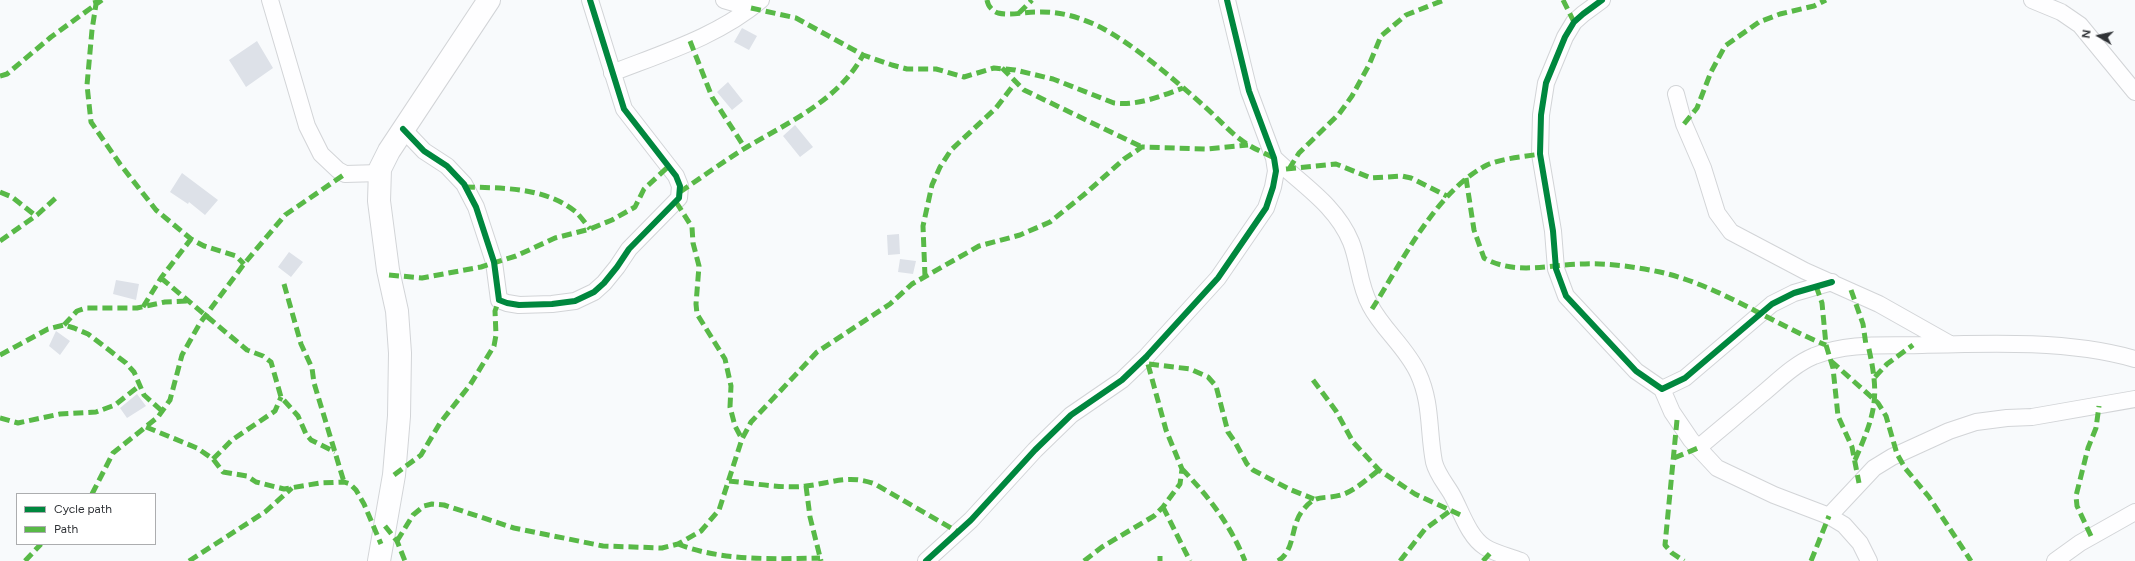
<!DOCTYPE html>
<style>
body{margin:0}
#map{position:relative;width:2135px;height:561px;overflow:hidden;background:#f8fafc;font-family:Figtree,sans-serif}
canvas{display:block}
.legend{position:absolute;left:16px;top:493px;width:140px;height:52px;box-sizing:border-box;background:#fff;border:1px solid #acadaf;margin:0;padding:5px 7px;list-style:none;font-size:12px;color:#2f3236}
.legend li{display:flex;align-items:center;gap:8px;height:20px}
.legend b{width:20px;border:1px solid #acadaf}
.north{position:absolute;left:2079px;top:16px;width:40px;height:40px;-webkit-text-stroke:3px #fff;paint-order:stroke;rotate:279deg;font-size:11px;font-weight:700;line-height:16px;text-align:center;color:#2f3236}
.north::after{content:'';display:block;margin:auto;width:14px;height:18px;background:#2f3236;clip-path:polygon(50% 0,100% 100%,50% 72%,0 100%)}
</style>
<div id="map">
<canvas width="2135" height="561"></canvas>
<ul class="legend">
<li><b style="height:5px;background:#00873e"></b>Cycle path</li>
<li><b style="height:5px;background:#58b947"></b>Path</li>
</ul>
<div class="north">N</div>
</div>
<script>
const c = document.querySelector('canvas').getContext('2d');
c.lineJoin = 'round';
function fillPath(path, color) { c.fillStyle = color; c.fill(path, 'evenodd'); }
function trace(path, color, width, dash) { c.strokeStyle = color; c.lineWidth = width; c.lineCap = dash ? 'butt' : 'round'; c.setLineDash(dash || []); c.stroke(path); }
fillPath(new Path2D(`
 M742 28 757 36 749 50 734 42Z
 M257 41 273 68 246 87 229 60Z
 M728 82 743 101 732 110 717 92Z
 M795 125 813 147 800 157 783 136Z
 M182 173 218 200 205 215 189 202 188 204 170 192Z
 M899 234 900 254 888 255 887 235Z
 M289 252 303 262 291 277 278 267Z
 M900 259 916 261 913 274 898 272Z
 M116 280 139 284 136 300 113 294Z
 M56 331 70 341 60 355 49 346Z
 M137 394 146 406 127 418 120 408Z`), '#dde1e8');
const street = new Path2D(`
 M270 0 307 126 321 154 338 170 345 174 380 173
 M724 0 751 8
 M1602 0 1583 14 1574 22 1565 37 1546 83 1541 115 1540 154 1553 231 1556 269 1566 296 1636 371 1662 389 1685 378 1772 304 1794 293 1832 282
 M2032 0 2061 12 2080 25 2135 92
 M612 73C663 53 719 36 761 0
 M1676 94 1684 124 1703 168 1717 213 1731 232 1805 271 1879 304 1950 344
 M403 129 424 151 447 166 464 184 476 207 494 262 499 300 507 303 519 305 552 304 575 301 594 292 604 283 617 267 629 249 679 198 680 186 676 176 624 109 590 0
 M1274 158C1301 184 1336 205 1351 242 1359 262 1359 285 1370 305 1383 330 1406 347 1418 373 1432 403 1428 431 1434 462 1437 474 1445 483 1451 493 1461 510 1468 536 1485 547 1496 554 1509 556 1521 561
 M1662 389 1672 412 1691 440 1717 468 1774 495 1829 516 1844 525 1860 543 1869 561
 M1698 448C1719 430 1740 413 1761 395 1778 381 1793 365 1814 356 1849 342 1885 346 1922 345 1989 343 2070 340 2135 359
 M1829 516 1874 468 1892 457 1949 431 1976 422 2007 418 2032 417 2135 399
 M926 561 971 520 1035 450 1071 415 1122 380 1146 357 1218 278 1266 208 1273 187 1276 171 1274 158 1249 91 1227 0
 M2055 561 2080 543 2135 512`);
const secondary = new Path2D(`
 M379 561 394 475 399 416 400 353 397 311 388 270 379 201 380 169 389 151 489 0`);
trace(street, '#d2d4d7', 18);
trace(secondary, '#d2d4d7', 24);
trace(street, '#fefeff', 16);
trace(secondary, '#fefeff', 22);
trace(new Path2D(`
 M95 0 96 4 92 30 87 85 91 122 120 164 156 210 191 239 204 246 236 256 244 264
 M987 0C988 6 992 11 998 13 1011 16 1024 12 1037 12 1059 11 1079 17 1098 26 1131 42 1176 81 1204 106 1219 119 1231 134 1247 144 1256 150 1265 153 1274 158
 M1563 0 1574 22
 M751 8 796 18 863 55 892 65 907 69H936L964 77 994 68 1015 70 1053 79 1114 103C1138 106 1161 96 1183 88
 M1019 13 1032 0
 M690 41 712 97 745 148
 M1002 68 1024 90 1142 147
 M0 76 7 74 51 37 102 0
 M1684 124 1697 108 1711 72 1725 46 1759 22 1780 14 1814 6 1826 0
 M1286 169 1336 164 1371 178 1402 176 1411 178 1447 196
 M1289 169 1299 153 1339 114 1352 96 1369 65 1381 36 1406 15 1444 0
 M1466 178 1474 230 1484 258C1516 276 1550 264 1585 264 1609 263 1636 267 1660 272 1718 285 1771 323 1826 345
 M465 187C503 188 545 187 576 212 581 217 586 224 590 229
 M0 192 12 197 36 216
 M680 192C702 177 724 161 747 147 789 122 839 100 863 55
 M676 202 692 227 693 243 699 266 696 304 697 314 725 359 731 386 730 407 735 426 742 439
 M0 241 37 215 59 195
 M389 275 422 278 481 267 516 256 555 238 590 229 612 220 635 207 644 189 669 166
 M925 277 923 226 932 185 940 167 951 150 996 108 1015 83
 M161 278 247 350 263 356 271 362 281 397 298 416 306 434 311 440 335 452
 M284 284 301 344 312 368 314 383 344 482
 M1816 286 1822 303 1826 345 1833 368 1838 416 1852 447 1859 483
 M1851 290 1863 324 1866 345
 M143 307 161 278 191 239
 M1372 309C1402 262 1436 191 1487 165 1503 158 1523 157 1540 154
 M64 325 77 311 86 308H137L165 302 188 301
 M0 355 48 329 64 325 74 328 88 334 126 363 134 372 144 395 162 411
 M1831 361 1878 403 1886 416 1897 454 1905 468 1929 497 1971 561
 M1149 364 1190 369 1208 377 1216 386 1228 432 1235 442 1247 464 1253 470 1289 489 1314 499
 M1875 377 1887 364 1913 345
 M1313 380 1336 411 1353 442 1379 470 1415 494 1463 516
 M0 418 18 423 60 414 96 412 115 405 139 386
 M1677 420 1665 545 1672 553 1684 561
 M146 427 197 448 213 459 223 472 247 476 256 482 284 489 320 483 344 482 350 484 356 490 364 504 381 544
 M1674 458 1698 448
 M213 459 232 440 275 411 281 397
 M1855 460C1876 412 1880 397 1868 345
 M1182 469C1209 497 1230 524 1245 561
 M394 475 421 455 440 423 470 385 494 346 496 335 495 311 499 300
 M729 481C753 483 783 489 806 486 832 483 848 474 875 484L958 532
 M806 486 810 517 821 561
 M92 494 113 453 158 417 170 400 182 355 200 323 244 264 285 215 345 174
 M1163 507 1190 561
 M385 526 397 541 405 561
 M2091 536 2077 506 2076 496 2088 448 2096 428 2099 406
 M397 541 413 515 424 506 432 504 444 505 514 528 603 546 662 548 678 544 701 531 719 510 742 439 751 422 817 352 890 304 912 284 979 246 1020 235 1050 222 1086 193 1124 159 1142 147 1206 149 1248 145
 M678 544C720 561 774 559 820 558
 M25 561 41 544
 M189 561 265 512 292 488
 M1084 561 1102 547 1154 516 1163 507 1180 484 1182 469 1166 430 1146 357
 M1160 561V556
 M1278 561C1296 550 1290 525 1303 510 1316 493 1323 500 1341 495 1355 491 1368 478 1379 470
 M1400 561 1425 529 1450 511
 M1483 561 1492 551
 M1811 561 1829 516`), '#58b947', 5, [10, 5]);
trace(new Path2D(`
 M1602 0 1583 14 1574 22 1565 37 1546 83 1541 115 1540 154 1553 231 1556 269 1566 296 1636 371 1662 389 1685 378 1772 304 1794 293 1832 282
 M403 129 424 151 447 166 464 184 476 207 494 262 499 300 507 303 519 305 552 304 575 301 594 292 604 283 617 267 629 249 679 198 680 186 676 176 624 109 590 0
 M926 561 971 520 1035 450 1071 415 1122 380 1146 357 1218 278 1266 208 1273 187 1276 171 1274 158 1249 91 1227 0`), '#00873e', 6);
</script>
